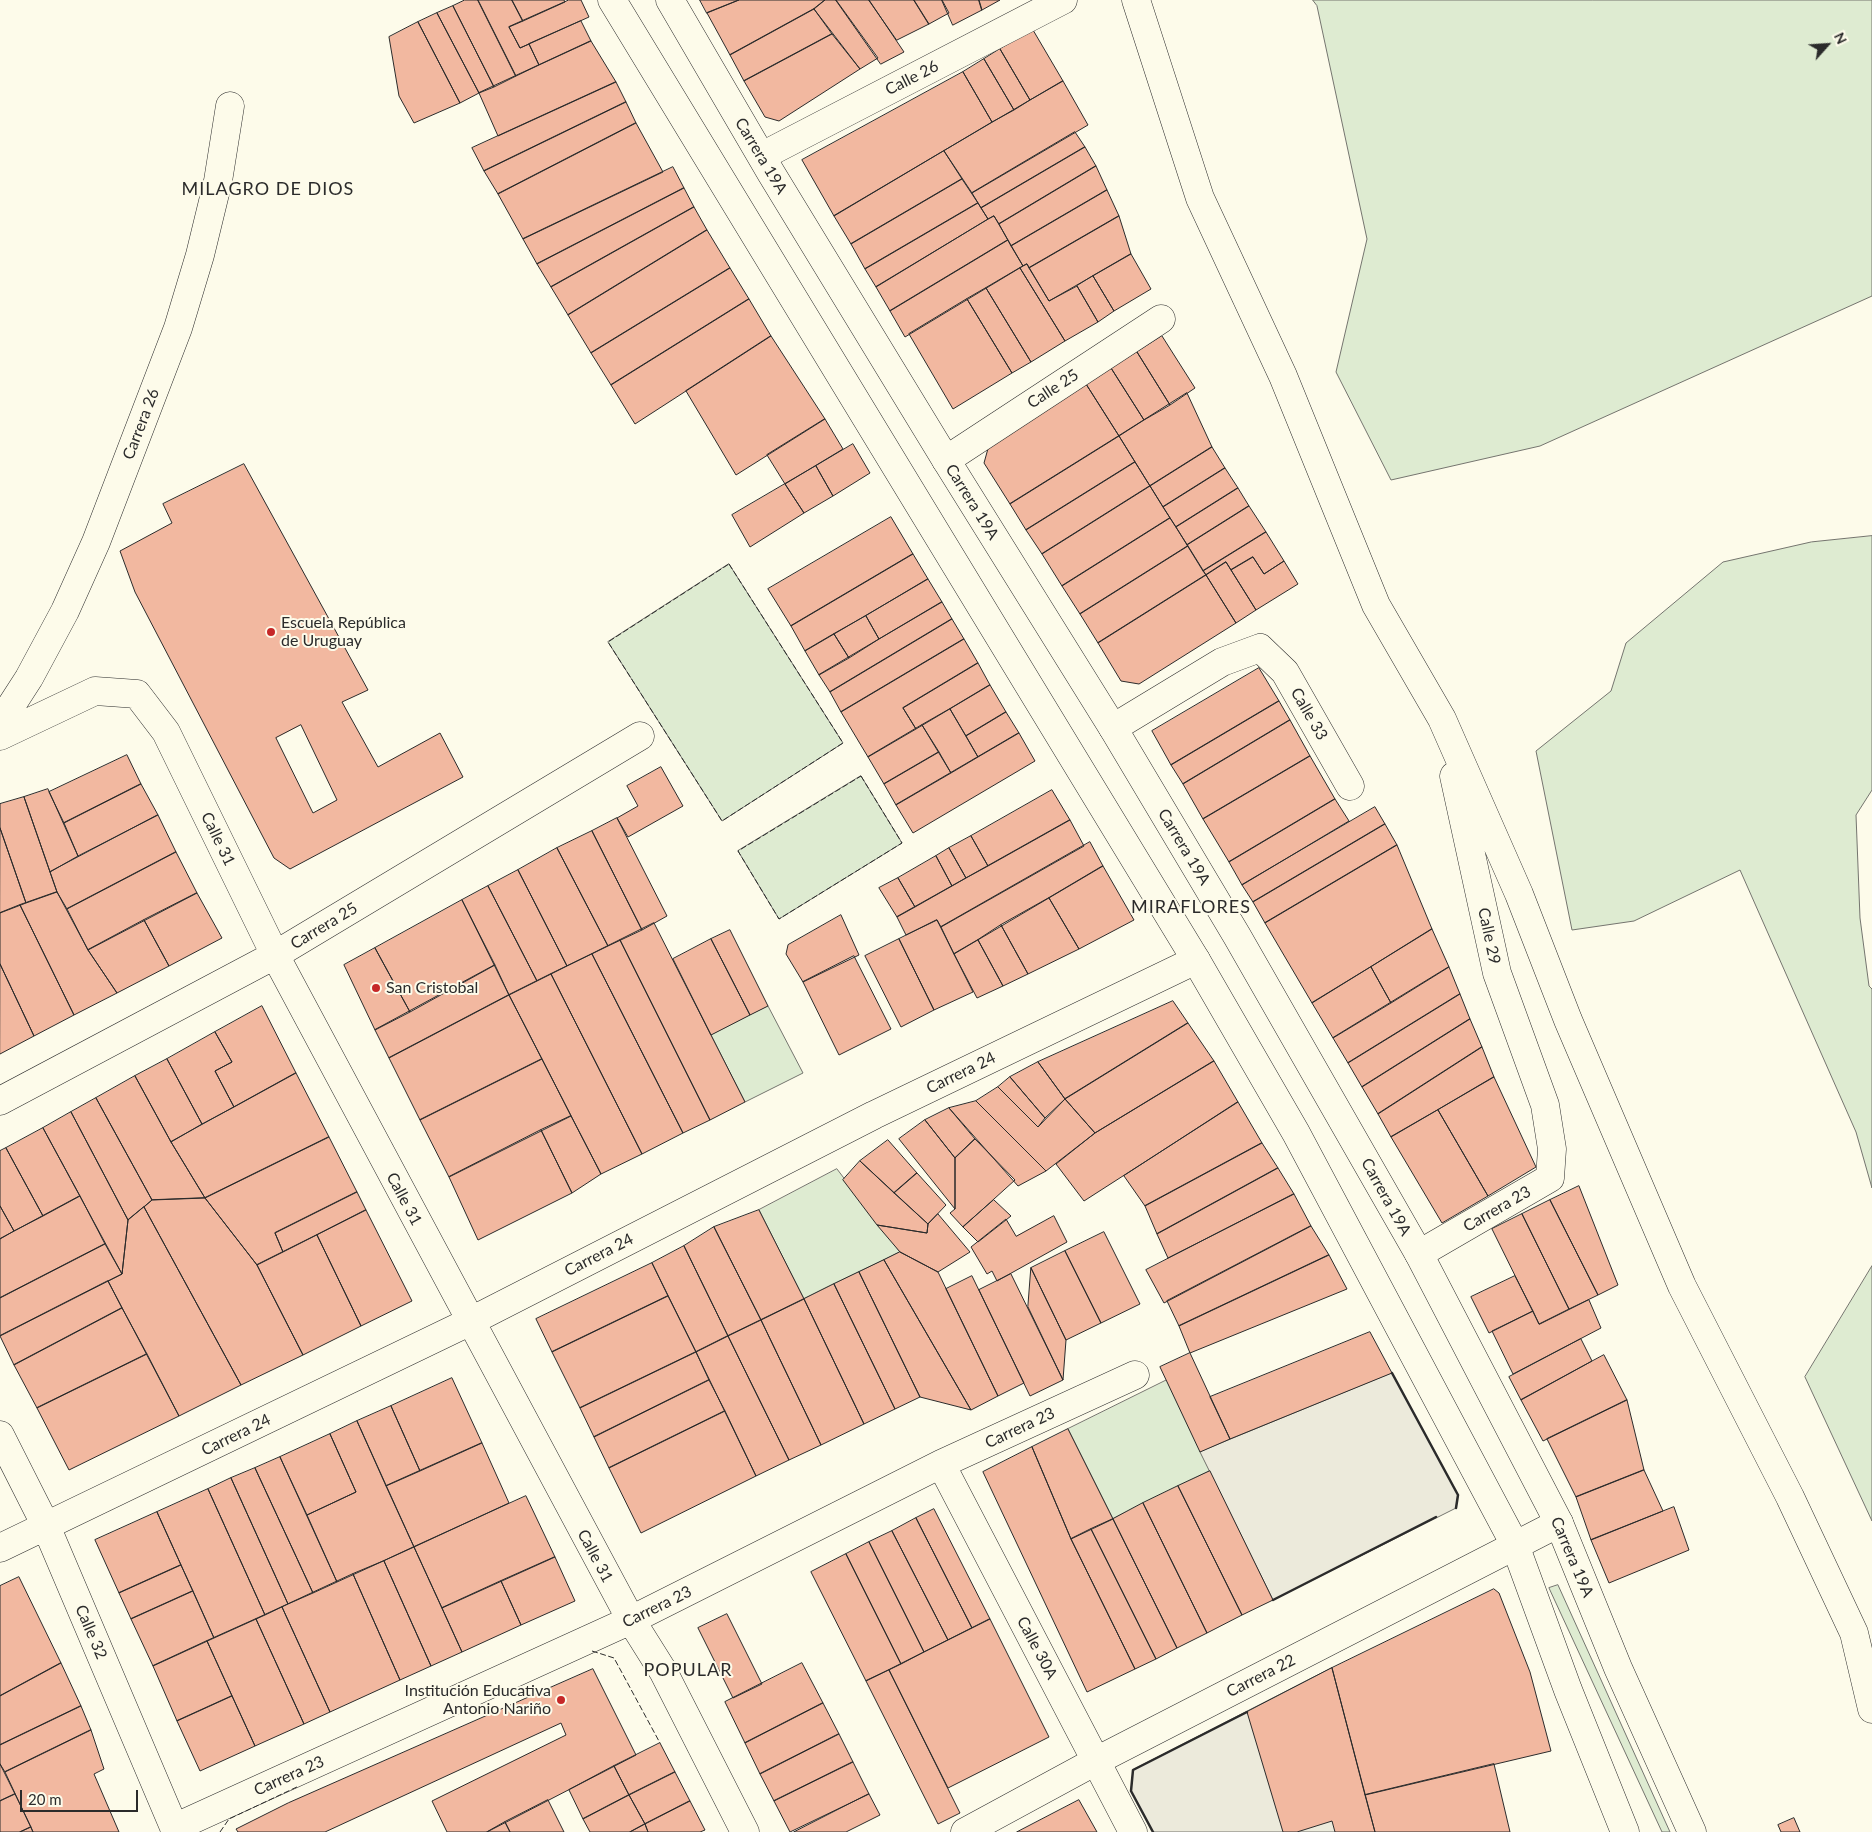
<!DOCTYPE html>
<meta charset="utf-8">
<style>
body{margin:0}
#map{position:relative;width:1872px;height:1832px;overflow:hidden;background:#fdfbea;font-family:Lato,sans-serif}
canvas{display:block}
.north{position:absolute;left:1802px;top:20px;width:50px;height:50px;-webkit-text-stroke:4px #fdfbea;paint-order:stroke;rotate:64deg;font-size:14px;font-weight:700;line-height:20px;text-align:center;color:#2b2b2b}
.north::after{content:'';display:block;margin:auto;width:18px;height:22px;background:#2b2b2b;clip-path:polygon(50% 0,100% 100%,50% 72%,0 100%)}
.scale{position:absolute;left:20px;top:1790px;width:118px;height:22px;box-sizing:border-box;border:2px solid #2b2b2b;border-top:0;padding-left:6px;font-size:15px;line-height:18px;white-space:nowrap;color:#2b2b2b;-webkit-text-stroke:4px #fdfbea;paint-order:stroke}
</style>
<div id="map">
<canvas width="1872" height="1832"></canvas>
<div class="north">N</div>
<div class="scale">20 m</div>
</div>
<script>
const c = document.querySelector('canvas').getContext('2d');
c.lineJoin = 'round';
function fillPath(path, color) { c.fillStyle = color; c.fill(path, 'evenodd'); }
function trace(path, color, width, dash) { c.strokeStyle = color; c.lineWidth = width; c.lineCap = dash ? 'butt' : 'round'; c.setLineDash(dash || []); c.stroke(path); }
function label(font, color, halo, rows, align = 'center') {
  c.font = font + ' Lato,sans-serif'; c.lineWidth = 4; c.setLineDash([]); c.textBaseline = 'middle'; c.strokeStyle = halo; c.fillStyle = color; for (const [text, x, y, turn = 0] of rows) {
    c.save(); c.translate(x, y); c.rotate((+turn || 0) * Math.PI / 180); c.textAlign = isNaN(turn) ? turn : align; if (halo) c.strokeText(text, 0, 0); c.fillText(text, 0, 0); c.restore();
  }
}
const green = new Path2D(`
 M1313 0H1872V296L1540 446 1391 480 1336 372 1367 239 1317 6Z
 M1872 536V790L1856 815 1860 918 1869 986 1872 989V1188L1856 1132 1740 870 1634 921 1572 930 1536 751 1611 691 1626 643 1723 562 1811 542Z
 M729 564 843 743 722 821 608 642Z
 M861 776 902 843 779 919 738 851Z
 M768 1006 803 1073 745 1102 711 1035Z
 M837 1169 900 1252 804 1299 759 1210Z
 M1872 1266V1521L1805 1377Z
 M1167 1380 1210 1471 1113 1519 1068 1429Z
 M1558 1585 1660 1810 1670 1832H1662L1549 1588Z`);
fillPath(green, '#deebd1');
trace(green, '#74746e', 1);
const parking = new Path2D(`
 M1392 1373 1458 1495 1456 1508 1273 1600 1200 1452Z
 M1332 1668 1375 1832H1153L1131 1791 1133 1770Z`);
fillPath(parking, '#eceadb');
trace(parking, '#74746e', 1);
const building = new Path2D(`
 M465 0H478L516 76 494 87 453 6Z
 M478 0H512L523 21 509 27 520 48 529 44 539 65 516 76Z
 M512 0H564L565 2 523 21Z
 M569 0H581L589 17 520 48 509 27Z
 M700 0H739L707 13Z
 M739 0H825L814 9 730 55 707 13Z
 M825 0H836L878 58 860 69 814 9Z
 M836 0H869L904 52 881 64Z
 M869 0H914L929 24 897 40Z
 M914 0H942L949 13 929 24Z
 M942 0H979L982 10 953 25Z
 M979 0H1000L982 10Z
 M453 6 494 87 479 93 437 13Z
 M814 9 832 34 744 81 730 55Z
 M437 13 479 93 460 103 418 22Z
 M581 21 591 41 539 65 529 44Z
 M418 22 460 103 414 123 399 96 389 37Z
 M1033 30 1063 81 1030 100 1000 49Z
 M832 34 860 69 779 121 765 117 744 81Z
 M591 41 616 82 498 136 479 93Z
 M1000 49 1030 100 1014 110 984 59Z
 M984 59 1014 110 992 122 963 72Z
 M963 72 992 122 834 216 802 160Z
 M1063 81 1088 125 972 193 944 151Z
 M616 82 626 102 484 171 472 148Z
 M626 102 636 123 498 194 484 171Z
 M636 123 663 172 523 239 498 194Z
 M1075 132 1085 147 981 208 972 193Z
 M1085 147 1096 166 999 224 994 216 988 219 981 208Z
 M944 151 962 179 851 244 834 216Z
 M1096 166 1107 190 1011 246 999 224Z
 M673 167 684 188 537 264 523 239Z
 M962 179 978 203 865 269 851 244Z
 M684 188 694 207 551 287 537 264Z
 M1107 190 1119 216 1029 268 1027 264 1023 266 1011 246Z
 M978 203 988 219 876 287 865 269Z
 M694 207 707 230 568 315 551 287Z
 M994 216 1008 240 890 311 876 287Z
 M1119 216 1131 254 1049 301 1029 268Z
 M707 230 730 268 591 353 568 315Z
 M1008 240 1023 266 905 337 890 311Z
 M1131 254 1151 289 1114 311 1093 276Z
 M1027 264 1049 301 1077 286 1098 322 1065 341 1020 268Z
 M730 268 749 299 611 385 591 353Z
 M1020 268 1065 341 1031 362 986 288Z
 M1093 276 1114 311 1098 322 1077 286Z
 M986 288 1031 362 1012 373 967 299Z
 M749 299 771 336 635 424 611 385Z
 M967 299 1012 373 953 409 909 334Z
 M771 336 825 419 736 475 686 391Z
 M1162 336 1195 388 1170 405 1137 352Z
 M1137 352 1170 405 1144 420 1111 368Z
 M1111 368 1144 420 1119 436 1086 384Z
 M1086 384 1119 436 1010 504 984 463 989 445Z
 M1187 393 1212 447 1150 486 1119 436Z
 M825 419 843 449 785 484 767 455Z
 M1119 436 1135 462 1026 530 1010 504Z
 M853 444 870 473 833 496 816 466Z
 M1212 447 1225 468 1163 507 1150 486Z
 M1135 462 1150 486 1042 554 1026 530Z
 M244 464 368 690 342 702 378 767 440 733 463 777 290 869 274 858 135 592 120 551 172 523 163 504ZM301 725 337 800 313 813 276 738Z
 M816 466 833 496 804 513 785 484Z
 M1225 468 1238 488 1176 527 1163 507Z
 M785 484 804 513 750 547 732 515Z
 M1150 486 1170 518 1062 586 1042 554Z
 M1238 488 1249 506 1187 545 1176 527Z
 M1249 506 1266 532 1203 571 1187 545Z
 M891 517 913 554 791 626 768 589Z
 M1170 518 1188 546 1080 614 1062 586Z
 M1266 532 1284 561 1264 574 1253 557 1231 570 1226 562 1206 575 1203 571Z
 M1188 546 1206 575 1098 643 1080 614Z
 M913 554 928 579 805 651 791 626Z
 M1253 557 1264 574 1284 561 1298 584 1256 610 1231 570Z
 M1226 562 1256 610 1236 623 1206 575Z
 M1206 575 1236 623 1139 684 1121 681 1098 643Z
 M928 579 942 602 879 639 866 616Z
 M942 602 952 619 830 692 819 675Z
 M866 616 879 639 849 658 834 634Z
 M952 619 964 639 841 712 830 692Z
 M834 634 849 658 819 675 805 651Z
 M964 639 978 663 903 708 916 729 868 757 841 712Z
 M978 663 990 685 916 729 903 708Z
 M1259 668 1279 701 1171 765 1152 731Z
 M990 685 1006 712 966 736 950 709Z
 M1279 701 1290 720 1183 784 1171 765Z
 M950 709 978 757 951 773 922 725Z
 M1006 712 1019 733 978 757 966 736Z
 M1290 720 1310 756 1203 819 1183 784Z
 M922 725 939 752 884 784 868 757Z
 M1019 733 1035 761 913 833 896 805Z
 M939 752 951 773 896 805 884 784Z
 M127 755 141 784 64 823 49 792Z
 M1310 756 1335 799 1229 862 1203 819Z
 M661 767 683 806 628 837 617 818 638 806 627 786Z
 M141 784 158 815 78 856 64 823Z
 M48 789 78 856 50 872 24 797Z
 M1052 790 1070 820 988 866 971 836Z
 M24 797 57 892 26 903 0 828V804Z
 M1335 799 1349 821 1242 885 1229 862Z
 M1375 807 1385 824 1253 902 1242 885Z
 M158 815 176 852 67 909 57 892 50 872Z
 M617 818 667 916 642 930 592 831Z
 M1070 820 1084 846 941 927 937 920 906 935 897 917Z
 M1385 824 1397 845 1265 923 1253 902Z
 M0 828 26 903 0 913Z
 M592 831 642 930 608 946 557 848Z
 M971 836 988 866 966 878 949 848Z
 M1090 842 1103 866 954 954 941 927Z
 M1397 845 1432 929 1312 1003 1265 923Z
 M557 848 608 946 567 966 518 870Z
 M949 848 966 878 952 886 936 856Z
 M176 852 197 893 88 950 67 909Z
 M936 856 952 886 915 907 898 878Z
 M1103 866 1134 920 1079 949 1049 898Z
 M518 870 567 966 537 981 488 886Z
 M898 878 915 907 897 917 879 888Z
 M488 886 537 981 509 995 462 900Z
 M57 892 88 950 117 993 74 1015 20 905Z
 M197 893 222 938 169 966 144 920Z
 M1049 898 1079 949 1028 974 1001 925Z
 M462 900 495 965 410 1012 375 948Z
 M20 905 74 1015 34 1036 0 964V913Z
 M841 915 859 955 803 982 786 954 788 945Z
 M144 920 169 966 117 993 88 950Z
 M937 920 973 992 934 1010 899 939Z
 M654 923 745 1102 710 1120 620 940Z
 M1001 925 1028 974 1003 986 978 940Z
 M1432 929 1449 967 1391 1003 1371 967Z
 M730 930 768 1006 750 1015 711 939Z
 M711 939 750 1015 711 1035 673 959Z
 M899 939 934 1010 901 1027 865 956Z
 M620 940 710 1120 683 1133 592 954Z
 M978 940 1003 986 977 998 954 954Z
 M375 948 410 1012 375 1030 344 965Z
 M592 954 683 1133 642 1154 551 974Z
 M854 956 891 1029 839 1055 803 982Z
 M0 964 34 1036 0 1054Z
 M495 965 509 995 389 1058 375 1030Z
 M1371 967 1391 1003 1333 1038 1312 1003Z
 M1449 967 1460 994 1348 1063 1333 1038Z
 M551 974 642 1154 601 1174 509 995Z
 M1460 994 1470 1019 1362 1087 1348 1063Z
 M509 995 542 1059 420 1120 389 1058Z
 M1173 1001 1188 1023 1065 1099 1038 1062Z
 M262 1006 296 1073 234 1107 215 1071 232 1062 215 1032Z
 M1470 1019 1482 1047 1378 1114 1362 1087Z
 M1188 1023 1214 1061 1095 1133 1065 1099Z
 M215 1032 232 1062 215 1071 234 1107 202 1124 167 1059Z
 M1482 1047 1494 1077 1391 1137 1378 1114Z
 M167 1059 202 1124 171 1142 135 1076Z
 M542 1059 571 1116 449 1177 420 1120Z
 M1214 1061 1238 1102 1084 1201 1056 1164 1095 1133Z
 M1038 1062 1065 1099 1045 1118 1010 1077Z
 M296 1073 329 1137 205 1198 171 1142Z
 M135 1076 171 1142 205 1198 152 1200 96 1098Z
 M1010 1077 1045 1118 1038 1127 998 1087Z
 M1494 1077 1536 1167 1488 1196 1438 1110Z
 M998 1087 1038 1127 1065 1099 1095 1133 1046 1171 976 1101Z
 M96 1098 152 1200 128 1220 71 1112Z
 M976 1101 1046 1171 1018 1186 949 1108Z
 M1238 1102 1262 1143 1145 1206 1124 1176Z
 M949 1108 975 1139 955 1158 925 1120Z
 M1438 1110 1488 1196 1442 1223 1391 1137Z
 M71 1112 128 1220 122 1274 43 1128Z
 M571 1116 601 1174 572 1193 541 1130Z
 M925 1120 955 1158V1209L899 1139Z
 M43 1128 80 1196 43 1216 6 1148Z
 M541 1130 572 1193 478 1240 449 1177Z
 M329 1137 357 1192 275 1233 283 1252 257 1265 205 1198Z
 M975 1139 1015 1180 963 1227 950 1213 955 1209V1158Z
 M888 1140 917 1173 894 1193 860 1161Z
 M1262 1143 1278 1168 1157 1234 1145 1206Z
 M6 1148 43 1216 14 1231 0 1206V1151Z
 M860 1161 928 1224 927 1233 877 1225 843 1180Z
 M1278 1168 1294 1194 1168 1258 1157 1234Z
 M917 1173 946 1205 928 1224 894 1193Z
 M1579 1186 1618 1285 1598 1295 1550 1200Z
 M357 1192 366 1210 283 1252 275 1233Z
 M1294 1194 1311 1226 1164 1303 1146 1270Z
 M80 1196 105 1244 0 1298V1239Z
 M205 1198 257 1265 303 1355 241 1385 144 1207 152 1200Z
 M994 1200 1011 1216 978 1242 963 1227Z
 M1550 1200 1598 1295 1569 1309 1522 1214Z
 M0 1206 14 1231 0 1239Z
 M144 1207 241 1385 179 1416 108 1281 122 1274 128 1220Z
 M366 1210 412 1301 361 1326 317 1235Z
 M759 1210 804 1299 761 1320 714 1227Z
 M938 1214 970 1252 938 1272 900 1252 877 1225 927 1233 928 1224Z
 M1522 1214 1569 1309 1539 1324 1492 1229Z
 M1054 1216 1067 1242 997 1281 992 1271 987 1274 971 1247 1006 1219 1016 1236Z
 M1311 1226 1329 1255 1179 1326 1167 1301Z
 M714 1227 761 1320 728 1336 684 1246Z
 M1104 1232 1140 1304 1101 1323 1065 1251Z
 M317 1235 361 1326 303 1355 257 1265Z
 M105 1244 122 1274 0 1336V1298Z
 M684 1246 728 1336 696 1352 652 1263Z
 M1065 1251 1101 1323 1066 1340 1031 1268Z
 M900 1252 938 1272 998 1396 971 1410 884 1260Z
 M1329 1255 1347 1289 1190 1353 1179 1326Z
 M884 1260 971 1410 920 1397 859 1272Z
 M652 1263 668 1296 552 1352 536 1319Z
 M1031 1268 1066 1340 1063 1380 1028 1307Z
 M859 1272 920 1397 895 1409 834 1284Z
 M1011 1274 1063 1380 1030 1396 979 1290Z
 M972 1276 1024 1383 998 1396 946 1289Z
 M1515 1276 1533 1311 1489 1333 1471 1297Z
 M108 1281 122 1308 14 1365 0 1336Z
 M834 1284 895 1409 864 1424 804 1299Z
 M668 1296 696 1352 580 1408 552 1352Z
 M804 1299 864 1424 821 1445 761 1320Z
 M1589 1300 1601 1328 1513 1374 1492 1331 1533 1311 1539 1324Z
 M122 1308 147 1354 37 1408 14 1365Z
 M761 1320 821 1445 789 1460 728 1336Z
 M1370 1332 1392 1373 1230 1439 1210 1397Z
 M728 1336 789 1460 756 1476 696 1352Z
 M1581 1339 1592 1361 1521 1400 1509 1377Z
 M696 1352 709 1380 594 1437 580 1408Z
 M1190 1353 1230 1439 1200 1452 1160 1367Z
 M147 1354 179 1416 69 1470 37 1408Z
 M1604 1355 1627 1400 1543 1441 1521 1400Z
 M452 1378 482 1443 420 1471 391 1406Z
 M709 1380 725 1411 609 1468 594 1437Z
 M1627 1400 1644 1470 1576 1497 1547 1439Z
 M391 1406 420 1471 386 1486 357 1421Z
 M725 1411 756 1476 641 1533 609 1468Z
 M357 1421 414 1547 337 1582 307 1515 356 1492 330 1434Z
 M1068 1429 1113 1519 1071 1539 1032 1447Z
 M330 1434 356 1492 307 1515 280 1457Z
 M482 1443 509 1503 414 1547 386 1486Z
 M1032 1447 1071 1539 1135 1669 1087 1692 983 1472Z
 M280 1457 337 1582 313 1593 255 1468Z
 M255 1468 313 1593 288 1604 231 1478Z
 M1644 1470 1663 1511 1591 1540 1576 1497Z
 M1210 1471 1273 1600 1242 1615 1178 1486Z
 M231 1478 288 1604 265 1615 208 1489Z
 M1178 1486 1242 1615 1207 1633 1143 1503Z
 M208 1489 265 1615 214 1638 157 1512Z
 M526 1496 555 1557 442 1608 414 1547Z
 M1143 1503 1207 1633 1177 1648 1113 1519Z
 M1674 1507 1689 1550 1609 1583 1591 1540Z
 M934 1509 990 1619 972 1628 916 1518Z
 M157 1512 181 1565 119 1593 95 1540Z
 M916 1518 972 1628 948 1640 892 1531Z
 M1113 1519 1177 1648 1156 1659 1091 1529Z
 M1091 1529 1156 1659 1135 1669 1071 1539Z
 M892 1531 948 1640 924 1652 869 1542Z
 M869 1542 924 1652 901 1664 846 1554Z
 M414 1547 462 1652 431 1666 384 1561Z
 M846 1554 901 1664 866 1681 811 1572Z
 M555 1557 575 1601 521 1625 501 1581Z
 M384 1561 431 1666 400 1680 353 1574Z
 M181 1565 193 1591 131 1619 119 1593Z
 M353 1574 400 1680 330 1712 282 1607Z
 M19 1577 61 1663 0 1696V1586Z
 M501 1581 521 1625 462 1652 442 1608Z
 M1494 1589 1499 1593 1530 1672 1551 1751 1365 1795 1332 1668Z
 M193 1591 214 1638 153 1666 131 1619Z
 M282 1607 330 1712 304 1724 256 1619Z
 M727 1614 762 1684 733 1698 698 1628Z
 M256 1619 304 1724 255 1746 207 1641Z
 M990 1619 1049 1737 948 1788 889 1670Z
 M207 1641 232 1696 177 1721 153 1666Z
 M61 1663 81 1706 0 1745V1696Z
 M802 1663 823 1703 745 1743 725 1702Z
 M1332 1668 1375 1832H1335L1332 1821 1297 1832H1283L1247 1712Z
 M593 1669 636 1755 487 1832H447L432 1801 566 1735 561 1723 325 1832H238L236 1829 288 1803Z
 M889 1670 960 1813 938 1824 866 1681Z
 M232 1696 255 1746 200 1771 177 1721Z
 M823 1703 839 1734 760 1774 745 1743Z
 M81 1706 91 1730 5 1772 0 1764V1745Z
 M91 1730 104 1769 94 1774 119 1832H33L5 1772Z
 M839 1734 853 1762 774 1801 760 1774Z
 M660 1743 675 1772 629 1795 614 1766Z
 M853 1762 869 1794 790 1832 774 1801Z
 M0 1764 15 1794 0 1801Z
 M1494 1764 1510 1832H1375L1365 1795Z
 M614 1766 629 1795 583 1819 569 1790Z
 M675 1772 690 1801 645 1824 629 1795Z
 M15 1794 31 1827 20 1832H0V1801Z
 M869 1794 880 1815 846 1832H794Z
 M629 1795 645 1824 630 1832H590L583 1819Z
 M548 1800 564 1832H510L505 1822Z
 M1079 1800 1097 1832H1017Z
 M690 1801 705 1830 700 1832H648L645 1824Z
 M1794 1818 1800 1832H1781L1778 1825Z
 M505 1822 510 1832H487Z
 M645 1824 648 1832H630Z
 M31 1827 33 1832H20Z`);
fillPath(building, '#f2b8a0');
trace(building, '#2b2b2b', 1);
const street = new Path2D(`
 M1136 0 1200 198 1283 376 1376 605 1442 719 1519 894 1568 1020 1682 1286 1790 1497 1854 1633 1872 1709
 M762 156 1063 0
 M946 460 1161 319
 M0 723 29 678 65 611 96 542 178 328 200 255 218 181 230 106
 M1113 728 1222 662 1260 648 1285 672 1350 786
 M0 736 95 691 137 694 166 732 275 955 631 1620 663 1671 745 1832
 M0 1101 275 955 640 736
 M1419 1254 1550 1178 1552 1149 1545 1105 1497 973 1454 776
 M0 1435 46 1526 176 1832
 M941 1464 1133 1832
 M0 1548 469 1322 874 1115 1196 960
 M174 1828 631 1620 941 1464 1135 1375
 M965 1832 1096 1761 1559 1523`);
const primary = new Path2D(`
 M612 0 1196 960 1296 1133 1515 1545 1568 1690 1625 1832
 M670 0 771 173 946 460 1113 728 1237 936 1419 1254 1559 1523 1618 1668 1692 1832`);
trace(street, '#2b2b2b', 29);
trace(primary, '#2b2b2b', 29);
trace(street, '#fdfbea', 28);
trace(primary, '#fdfbea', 28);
trace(new Path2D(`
 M729 564 843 743 722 821 608 642Z
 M861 776 902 843 779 919 738 851Z
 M592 1651 614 1658 660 1743
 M220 1832 229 1819 299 1786`), '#2b2b2b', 1, [6, 2.5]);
trace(new Path2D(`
 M1392 1373 1458 1495 1456 1508
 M1273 1600 1436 1517
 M1153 1832 1131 1791 1133 1770 1247 1712`), '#2b2b2b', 2.5);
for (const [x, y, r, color] of [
 [271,632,5,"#c62828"],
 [376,988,5,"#c62828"],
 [561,1700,5,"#c62828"]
]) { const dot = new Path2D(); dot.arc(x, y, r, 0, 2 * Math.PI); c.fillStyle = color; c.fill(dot); trace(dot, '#fdfbea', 2); }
label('16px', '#2b2b2b', '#fdfbea', [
 ["Calle 26",912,78,-27],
 ["Carrera 19A",761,156,59],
 ["Calle 25",1053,389,-33],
 ["Carrera 26",141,424,-69],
 ["Carrera 19A",972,502,58],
 ["Calle 33",1309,714,60],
 ["Calle 31",218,839,64],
 ["Carrera 19A",1184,847,59],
 ["Carrera 25",324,926,-31],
 ["Calle 29",1489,936,78],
 ["Carrera 24",961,1073,-26],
 ["Carrera 19A",1386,1197,61],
 ["Calle 31",404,1199,62],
 ["Carrera 23",1497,1209,-30],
 ["Carrera 24",599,1255,-27],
 ["Carrera 23",1020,1428,-25],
 ["Carrera 24",236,1435,-26],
 ["Calle 31",595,1556,62],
 ["Carrera 19A",1572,1557,67],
 ["Carrera 23",657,1607,-26],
 ["Calle 32",91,1632,67],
 ["Calle 30A",1037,1648,62],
 ["Carrera 22",1261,1676,-27],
 ["Carrera 23",289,1776,-24]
]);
label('16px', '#2b2b2b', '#fdfbea', [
 ["Escuela República",281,623],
 ["de Uruguay",281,641],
 ["San Cristobal",386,988],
 ["Institución Educativa",551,1691,"right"],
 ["Antonio Nariño",551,1709,"right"]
], 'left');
c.letterSpacing = '1px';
label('18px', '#2b2b2b', '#fdfbea', [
 ["MILAGRO DE DIOS",268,189],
 ["MIRAFLORES",1191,907],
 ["POPULAR",688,1670]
]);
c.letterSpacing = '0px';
</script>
